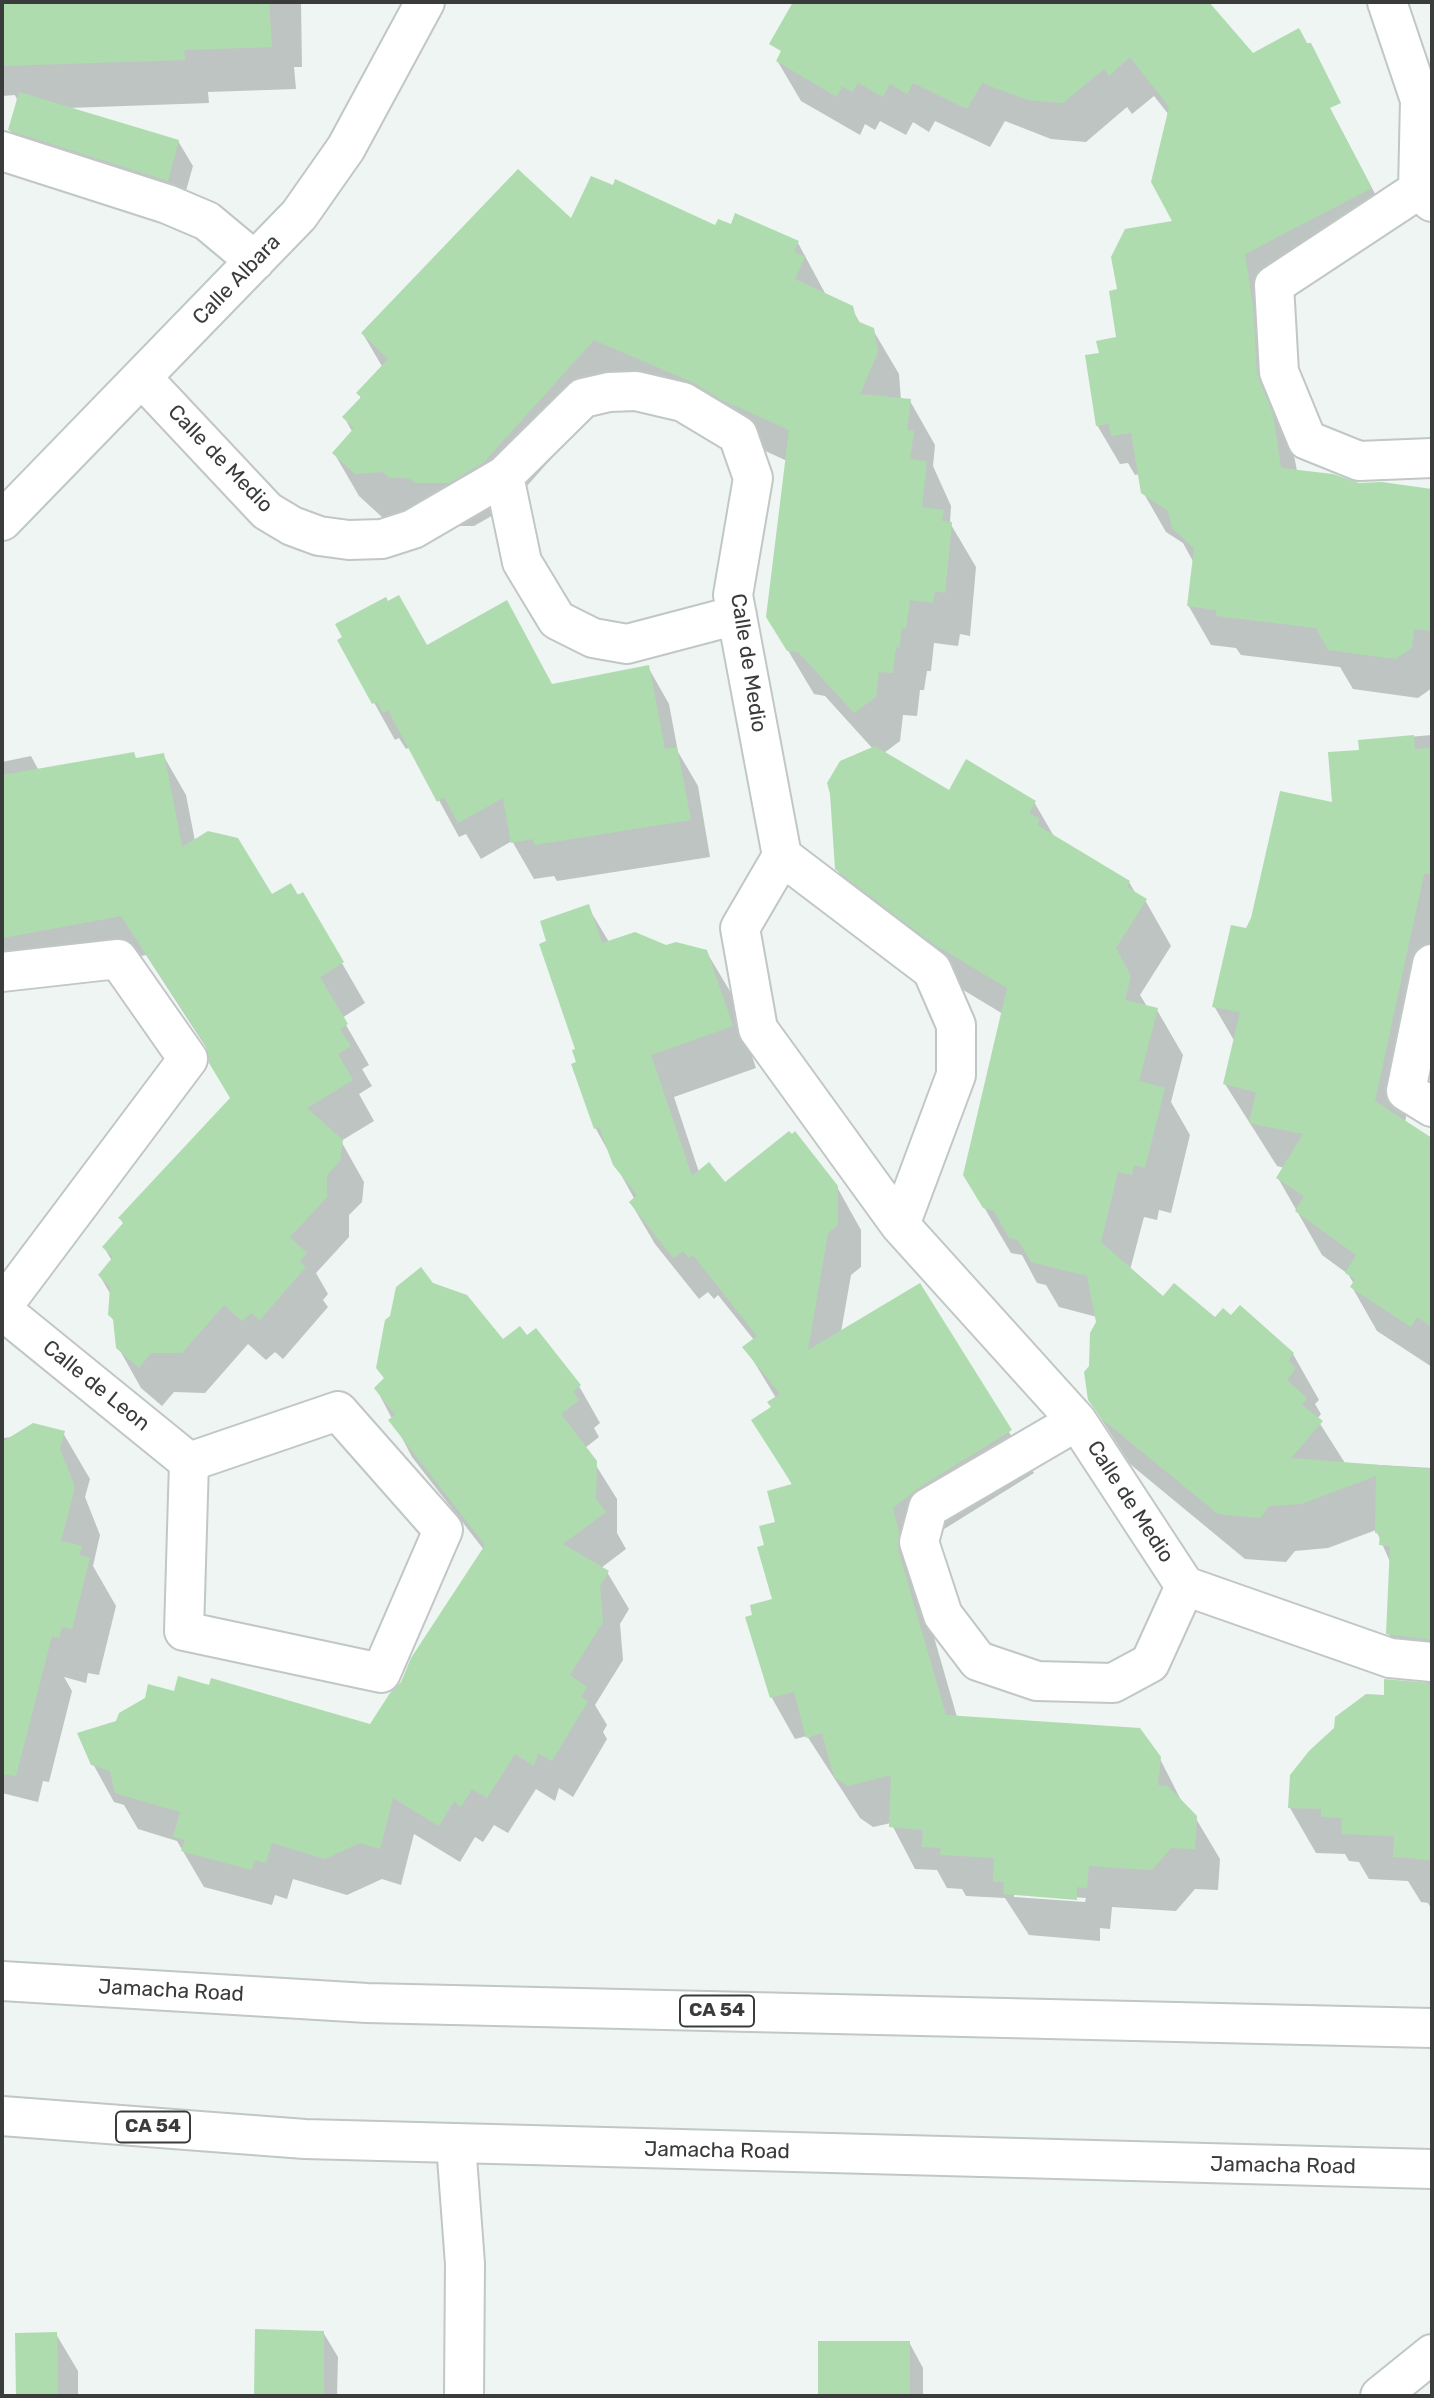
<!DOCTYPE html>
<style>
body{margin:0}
#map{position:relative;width:1434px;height:2398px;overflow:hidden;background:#eef5f2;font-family:Rubik,sans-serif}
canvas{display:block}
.frame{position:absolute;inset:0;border:4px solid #393c3b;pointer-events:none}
</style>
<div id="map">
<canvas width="1434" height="2398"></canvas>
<div class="frame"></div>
</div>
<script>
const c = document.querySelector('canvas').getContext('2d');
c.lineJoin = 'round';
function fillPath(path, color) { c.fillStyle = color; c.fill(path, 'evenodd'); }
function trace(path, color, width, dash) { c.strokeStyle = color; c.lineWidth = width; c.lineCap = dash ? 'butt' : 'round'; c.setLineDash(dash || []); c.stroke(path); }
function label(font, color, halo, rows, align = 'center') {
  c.font = font + ' Rubik,sans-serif'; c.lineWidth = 5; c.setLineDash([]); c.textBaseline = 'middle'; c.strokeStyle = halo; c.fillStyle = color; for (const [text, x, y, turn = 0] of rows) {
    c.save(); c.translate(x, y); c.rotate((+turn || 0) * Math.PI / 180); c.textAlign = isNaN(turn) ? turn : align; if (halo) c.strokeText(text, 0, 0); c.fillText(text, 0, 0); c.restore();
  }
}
fillPath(new Path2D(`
 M2 2H301L302 67H294L296 89 208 92 209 103 68 108 178 141 193 166 182 205 25 155 10 130 18 102 15 95 2 96Z
 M813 2H1187L1239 62 1312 74 1393 228 1267 293 1279 415 1294 455 1297 471 1359 485 1382 484 1432 490V688L1418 698 1353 689 1340 667 1241 655 1236 648 1211 645 1188 605 1194 563 1183 543 1166 532 1143 492 1140 474 1135 475 1128 463 1120 464 1097 425 1101 354 1118 338 1119 291 1175 222 1169 115 1154 96 1132 114 1127 107 1086 142 1051 139 1005 121 990 147 935 121 929 132 913 122 906 135 880 121 875 130 865 124 860 135 801 101 778 62Z
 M572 221 716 228 798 243 826 295 851 307 861 325 873 330 899 374 901 400 910 401 935 445 933 466 951 506 950 523 976 567 970 636 960 634 958 646 934 643 931 671H927L924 690H920L917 716 903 715 900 741 884 753 949 792 1034 802 1055 838 1129 882 1136 894 1145 900 1171 946 1140 995 1148 1008 1157 1010 1183 1055 1171 1102 1190 1135 1171 1213 1159 1210 1157 1220 1144 1217 1130 1270 1163 1299 1215 1320 1231 1318 1240 1308 1293 1354 1319 1400 1315 1404 1321 1414 1317 1419 1345 1463 1432 1468V1910L1428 1903 1421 1902 1408 1881 1369 1879 1359 1862 1349 1861 1345 1854 1316 1853 1290 1808 1385 1696 1426 1683 1414 1678 1388 1633 1391 1564 1376 1530 1328 1548 1295 1551 1286 1562 1245 1559 1130 1464 1089 1400 1097 1317 1059 1307 1046 1285 1037 1283 1022 1255 1011 1253 965 1175 1003 1014 960 988 864 914 837 869 873 749 825 696 814 694 768 617 787 461 619 383 509 506 474 526H442L410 515 382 517 359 496 334 453 353 433 344 417 361 399 359 394 383 368 363 334Z
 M339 640 427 647 553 686 648 667 669 704 678 752 698 786 710 857 557 881 554 876 534 879 512 841 481 859 466 834 459 837 410 747 406 749 399 738 395 740Z
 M1432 735V995L1405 1122 1432 1139V1367L1377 1331 1352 1287 1354 1284 1348 1274 1322 1255 1278 1178 1284 1168 1277 1166 1225 1084 1235 1042 1214 1006 1247 930 1334 805 1361 751 1360 741Z
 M163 755 186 795 195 841 271 896 302 894 365 1003 342 1018 369 1065 362 1069 372 1086 359 1094 374 1121 341 1141 364 1182 362 1202 349 1215V1237L316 1273 328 1294 323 1300 328 1307 283 1359 275 1352 266 1360 248 1344 205 1393 174 1392 162 1406 141 1388 118 1347 115 1323 110 1315 111 1295 100 1276 112 1261 104 1247 124 1225 120 1218 231 1099 209 1052 146 955 2 982V762L31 756 39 771Z
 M588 907 609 942 706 951 731 993 756 1068 674 1097 699 1172 725 1184 837 1187 861 1230V1267L851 1275 841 1332 919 1285 1034 1473 941 1531 921 1592 957 1717 1159 1757 1183 1804 1195 1817 1220 1859 1218 1890 1195 1889 1176 1911 1112 1907 1110 1929 1100 1928V1941L1029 1935 1005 1898 966 1896 962 1889 947 1888 937 1870 915 1869 891 1823 873 1827 860 1818 807 1736 795 1739 772 1698 747 1618 774 1601 766 1546 793 1486 754 1421 773 1408 776 1398 745 1347 754 1340 718 1295 714 1299 708 1292 699 1299 655 1244 631 1203 635 1200 596 1129 573 1065 578 1063 577 1050 548 942ZM1014 1893 1086 1898 1085 1902 1014 1897Z
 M432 1284 503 1341 579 1386 600 1423 594 1428 599 1437 585 1448 617 1499V1533L626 1549 601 1568 607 1572 629 1609 620 1624 623 1660 595 1705 607 1725 603 1732 607 1739 573 1797 559 1788 555 1801 536 1789 508 1833 494 1825 483 1842 475 1837 460 1862 414 1834 401 1885 382 1879 347 1895 293 1879 287 1899 275 1895 272 1905 204 1887 177 1841 138 1829 124 1805 114 1802 93 1764 118 1723 176 1693 371 1726 402 1683 484 1550 412 1457 376 1388 385 1380 378 1367Z
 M63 1433 90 1479 85 1497 100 1535 93 1566 116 1606 99 1675 88 1673 86 1683 64 1677 72 1691 49 1782 43 1781 38 1802 2 1793V1438Z
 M257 2331 323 2332 338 2357 337 2396H255Z
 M56 2334 78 2371V2396H18L17 2335Z
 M820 2342H909L923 2368V2396H820Z`), '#0003');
fillPath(new Path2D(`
 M2 2H269L272 47 184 50 185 60 2 66Z
 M793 2H1209L1253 53 1299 28 1307 43H1311L1341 103 1330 108 1372 188 1245 254 1253 305 1257 374 1273 414 1281 468 1333 474 1359 483 1382 482 1432 489V631L1414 629 1412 648 1395 659 1328 650 1316 628 1216 616V610L1187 606 1194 548 1172 528 1168 511 1141 493 1131 433 1111 436 1109 424 1096 426 1085 355 1099 353 1096 341 1116 337 1109 291 1117 289 1111 257 1125 229 1172 221 1151 182 1169 107 1130 57 1109 76 1104 69 1063 103 1028 100 982 83 967 109 913 83 907 94 890 84 883 97 858 83 852 92 842 86 837 97 776 61 781 51 769 44Z
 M19 92 179 140 168 181 8 130Z
 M518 169 571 218 591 176 613 185 615 179 715 225 718 219 731 224 735 213 799 241 794 252 805 257 795 279 853 306 857 321 874 328 878 352 860 394 911 399 907 430 914 431 910 459 927 461 922 507 944 510 942 521 952 522 945 593 935 591 933 603 910 600 906 629 902 628 899 648 896 647 893 673 879 672 876 697 854 713 798 652 787 651 766 617 789 430 722 400 694 383 594 340 484 462 449 483H416L410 479 388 477 383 472 355 474 332 453 354 428 342 417 361 397 356 393 388 359 361 333Z
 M399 595 427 645 507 600 552 684 649 665 665 749 677 747 691 820 534 845 533 839 511 843 503 798 458 823 444 797 437 802 388 710 383 713 377 702 372 704 337 640 342 637 335 624 386 597 388 601Z
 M1414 735 1415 749 1432 748V874H1424L1375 1101 1432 1138V1327L1417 1317 1411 1327 1350 1287 1355 1279 1345 1273 1356 1255 1295 1211 1304 1196 1276 1178 1303 1134 1249 1123 1256 1092 1223 1084 1240 1012 1212 1007 1231 925 1246 928 1251 918 1280 791 1332 802 1328 752 1359 750 1358 740Z
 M875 746 949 790 966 759 1036 801 1029 813 1040 819 1037 825 1130 881 1127 887 1147 899 1116 948 1131 976 1125 1000 1158 1008 1139 1081 1165 1088 1145 1168 1134 1165 1132 1175 1118 1172 1101 1242 1163 1296 1174 1283 1215 1317 1223 1308 1231 1315 1240 1305 1294 1353 1288 1361 1296 1368 1287 1380 1307 1398 1302 1405 1323 1421 1291 1458 1432 1469V1640L1386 1634 1390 1546 1379 1545 1380 1534 1375 1533 1376 1476 1301 1504 1269 1506 1260 1518 1218 1514 1102 1419 1088 1400 1084 1372 1089 1366 1090 1333 1096 1322 1087 1276 1031 1262 1018 1240 1009 1238 994 1211 983 1208 963 1175 1007 988 932 943 835 869 830 794 827 783 840 761Z
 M134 752 136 758 164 753 182 847 208 831 238 838 272 894 291 883 298 895 303 892 344 962 320 977 348 1024 340 1029 351 1046 338 1054 353 1080 307 1108 343 1140 340 1161 327 1175V1197L290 1237 307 1253 300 1261 306 1267 260 1320 251 1313 242 1321 224 1305 182 1353H151L139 1368 116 1348 113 1319 108 1315 110 1287 98 1275 113 1257 102 1247 124 1222 118 1218 230 1098 209 1063 206 1046 121 916 2 938V775Z
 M589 904 602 943 635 932 666 945 676 942 707 950 733 1026 651 1055 692 1176 709 1162 725 1182 789 1131 792 1134 795 1131 838 1186V1225L828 1233 808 1350 920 1283 1012 1430 917 1489 893 1508 899 1532 898 1549 946 1715 1140 1728 1161 1757 1158 1785 1168 1786 1197 1816 1195 1849 1171 1848 1152 1870 1089 1866 1087 1888 1077 1887V1900L1003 1894 1004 1882H993L994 1858 940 1855 941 1848 922 1847 923 1830 889 1827 891 1775 848 1786 834 1777 822 1733 806 1738 794 1692 770 1698 745 1617 752 1615 750 1605 772 1599 757 1547 764 1545 759 1526 775 1522 767 1491 792 1484 751 1420 771 1407 767 1402 780 1394 742 1347 757 1336 693 1255 689 1258 683 1251 673 1258 629 1202 637 1195 613 1165 599 1127 594 1129 571 1064 576 1062 572 1050 575 1049 539 944 546 941 540 921Z
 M421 1267 433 1283 467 1295 503 1339 520 1326 527 1335 536 1328 581 1385 573 1392 579 1400 561 1414 597 1461 596 1499 606 1512 563 1544 609 1571 600 1586 603 1622 570 1675 587 1687 581 1697 588 1701 552 1761 538 1753 534 1766 515 1754 487 1798 472 1789 461 1807 454 1801 439 1826 393 1798 380 1849 360 1843 325 1859 272 1843 266 1863 255 1860 251 1870 181 1851 185 1840 173 1837 180 1812 115 1793 110 1771 91 1765 77 1733 116 1721 119 1713 145 1698 148 1684 174 1691 178 1676 209 1685 211 1678 370 1724 390 1693 401 1682 411 1658 485 1545 388 1420 395 1415 374 1388 384 1378 376 1368 385 1320 390 1316 396 1287Z
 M33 1423 65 1431 60 1449 75 1487 61 1541 82 1546 79 1555 90 1558 72 1629 62 1627 59 1638 52 1636 16 1776 2 1774V1442Z
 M1384 1679 1432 1683V1860L1393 1857 1394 1836 1341 1834 1342 1818 1321 1817V1809L1288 1808 1290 1775 1309 1751 1334 1728 1335 1717 1366 1694 1384 1695Z
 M255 2329 324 2331V2396H254Z
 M57 2332 58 2396H16L15 2333Z
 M818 2341H910V2396H818Z`), '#aedcaf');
const minor = new Path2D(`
 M1387 2 1420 100 1418 190 1432 202
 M2 151 167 204 207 221 255 261
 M1418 190 1274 285 1279 372 1307 440 1359 461 1432 458
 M143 379 267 511 292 526 319 536 349 540 382 539 413 529 504 476 583 398 609 392 636 391 683 402 738 435 753 478 733 595 782 856 740 928 758 1029 900 1225 1077 1421 1185 1586 1390 1658 1432 1662
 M504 476 522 562 557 620 593 638 627 644 737 615
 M2 521 299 215 346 148 425 2
 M782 856 932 970 956 1025V1075L900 1225
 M1432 964 1406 1091 1432 1107
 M2 972 118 959 188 1059 2 1307
 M2 1310 189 1462
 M338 1411 443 1530 381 1673 184 1631 189 1462Z
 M1077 1421 928 1508 919 1542 943 1615 978 1661 1037 1681 1113 1683 1150 1663 1185 1586
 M456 2144 465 2264 464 2396
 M1380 2396 1432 2354`);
const major = new Path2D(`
 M2 1981 367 2003 1432 2028
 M2 2116 305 2139 1432 2169`);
trace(minor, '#c0c7c4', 42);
trace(major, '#c0c7c4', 42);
trace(minor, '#fff', 38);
trace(major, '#fff', 38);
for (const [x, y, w] of [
 [717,2011,74],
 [153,2127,74]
]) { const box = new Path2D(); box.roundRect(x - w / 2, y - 15.5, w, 31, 5); c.fillStyle = '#fff'; c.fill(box); trace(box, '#393c3b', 2); }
label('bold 19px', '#393c3b', null, [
 ["CA 54",717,2011],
 ["CA 54",153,2127]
]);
label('21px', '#393c3b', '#fff', [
 ["Calle Albara",237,280,-46],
 ["Calle de Medio",220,459,46],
 ["Calle de Medio",748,663,81],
 ["Calle de Leon",96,1386,39],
 ["Calle de Medio",1130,1502,57],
 ["Jamacha Road",171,1991,3],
 ["Jamacha Road",717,2151,1],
 ["Jamacha Road",1283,2166,1]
]);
</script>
